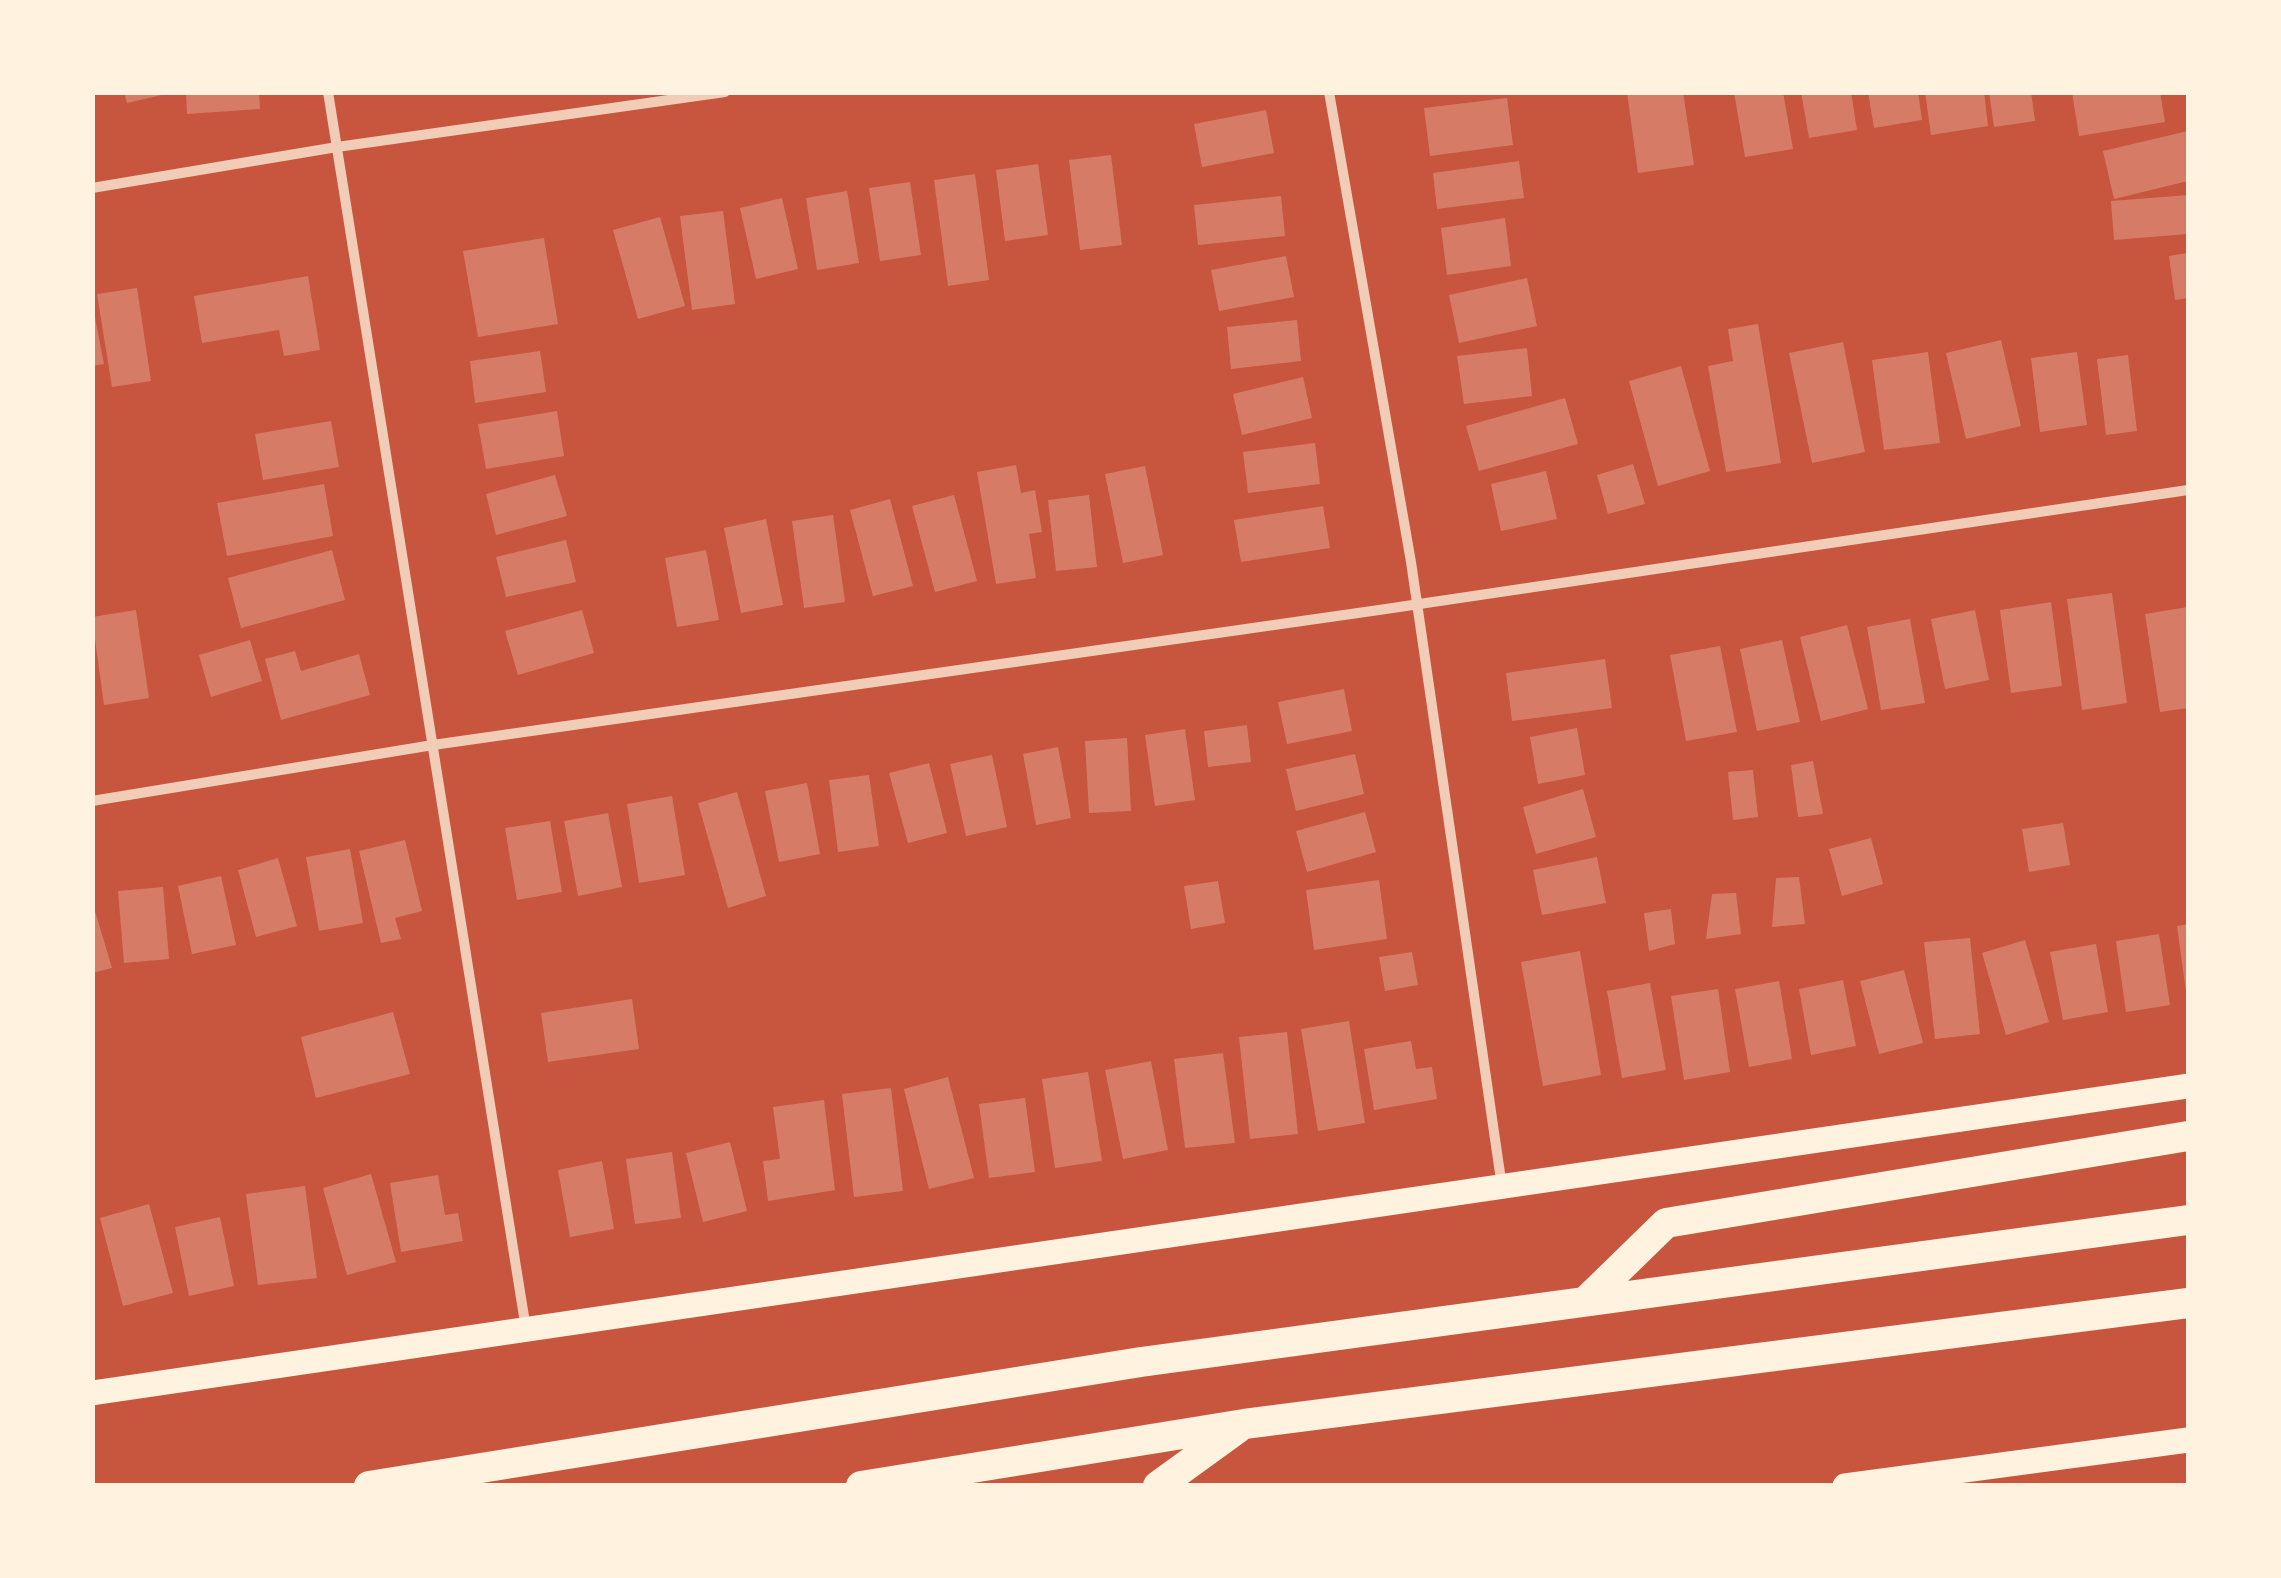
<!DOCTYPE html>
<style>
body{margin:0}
#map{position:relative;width:2281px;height:1578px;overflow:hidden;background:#c8553d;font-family:"Asap Condensed",sans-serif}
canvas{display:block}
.frame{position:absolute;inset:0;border:95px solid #fff3e0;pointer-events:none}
</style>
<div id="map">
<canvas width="2281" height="1578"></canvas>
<div class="frame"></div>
</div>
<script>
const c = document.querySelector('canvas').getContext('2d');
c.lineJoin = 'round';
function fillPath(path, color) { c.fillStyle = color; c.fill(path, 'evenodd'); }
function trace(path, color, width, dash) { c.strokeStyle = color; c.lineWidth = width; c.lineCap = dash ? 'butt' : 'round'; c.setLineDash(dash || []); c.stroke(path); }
fillPath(new Path2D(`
 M124 92H166V94L127 103Z
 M186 92H259L260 109 187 114Z
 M1627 92H1683L1694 165 1638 173Z
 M1734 92H1783L1793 149 1745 157Z
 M1801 92H1851L1857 130 1809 138Z
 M1868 92H1918L1922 120 1874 128Z
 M1925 92H1984L1988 126 1931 135Z
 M1989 92H2031L2035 121 1994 127Z
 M2072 92H2160L2165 122 2079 136Z
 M1507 98 1513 145 1430 156 1424 108Z
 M1266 110 1274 153 1202 167 1194 124Z
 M2188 131V181L2114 199 2103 151Z
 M1111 155 1122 245 1080 250 1069 160Z
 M1519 161 1524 198 1437 209 1433 173Z
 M1038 164 1048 235 1005 241 996 170Z
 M975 174 989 280 948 286 934 180Z
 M910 182 921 255 880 261 869 188Z
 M847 191 859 263 817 270 806 198Z
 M2188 195V234L2114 240 2111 201Z
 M1281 196 1285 236 1198 245 1194 205Z
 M782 198 798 269 756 279 740 208Z
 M723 211 735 304 692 310 680 216Z
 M660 217 685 306 638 319 613 230Z
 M1505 218 1511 266 1447 275 1441 228Z
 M544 238 558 324 478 337 463 251Z
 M2188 253V298L2175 300 2169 256Z
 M1286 256 1294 297 1219 311 1211 270Z
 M308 276 320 350 284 356 279 330 202 343 194 296Z
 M1527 278 1537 326 1459 343 1449 295Z
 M137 288 151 381 112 387 97 294Z
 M92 302 104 364 92 366Z
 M1297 320 1301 361 1231 369 1227 327Z
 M1758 324 1781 463 1726 472 1708 366 1733 361 1728 329Z
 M2001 340 2021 426 1966 439 1946 353Z
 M1843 342 1865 452 1812 463 1789 353Z
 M1527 348 1532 396 1464 404 1457 356Z
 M540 351 546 392 475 403 470 361Z
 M1928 352 1940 443 1884 450 1872 360Z
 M2077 352 2087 425 2040 432 2031 358Z
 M2128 355 2137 431 2106 435 2097 359Z
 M1681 366 1710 471 1658 486 1629 381Z
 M1303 377 1312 418 1242 435 1233 394Z
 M1565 398 1578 444 1479 471 1466 426Z
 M557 411 564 456 486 469 478 424Z
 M331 421 339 467 263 480 255 434Z
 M1315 443 1320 484 1248 493 1243 452Z
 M1633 464 1645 504 1608 514 1597 475Z
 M1016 465 1021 493 1035 490 1042 532 1029 534 1036 578 996 584 977 472Z
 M1145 466 1163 555 1123 563 1105 474Z
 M1546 471 1557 519 1501 531 1491 484Z
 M555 475 567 516 496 535 486 494Z
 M324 484 333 536 227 556 217 503Z
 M954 495 977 581 935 592 912 506Z
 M1089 495 1097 567 1056 571 1048 500Z
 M890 499 913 586 873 596 850 510Z
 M1323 506 1330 548 1241 562 1234 520Z
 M833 515 845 602 804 608 792 521Z
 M766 519 783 605 741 613 724 528Z
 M566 540 576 582 506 597 496 557Z
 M332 550 345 600 241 628 228 578Z
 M706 550 719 620 677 627 665 558Z
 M2112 593 2127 703 2082 710 2067 599Z
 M2051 602 2062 686 2011 693 2000 610Z
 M2188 607V708L2160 712 2145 614Z
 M136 610 149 698 104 705 92 617Z
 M582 610 594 653 518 675 505 631Z
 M1975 610 1989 680 1945 689 1931 619Z
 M1910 619 1925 703 1881 710 1867 627Z
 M1847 625 1868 709 1821 721 1800 637Z
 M250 640 262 681 211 697 199 655Z
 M1782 640 1800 722 1757 731 1740 649Z
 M1720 646 1737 732 1686 741 1670 655Z
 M295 651 301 671 359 654 370 695 281 720 265 659Z
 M1605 659 1612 708 1512 721 1506 673Z
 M1344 689 1352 731 1287 744 1278 702Z
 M1247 725 1251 762 1208 767 1204 731Z
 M1577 728 1585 775 1538 784 1530 737Z
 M1185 729 1195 800 1155 806 1145 735Z
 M1127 738 1131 811 1089 813 1085 741Z
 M1058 747 1071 818 1036 825 1023 754Z
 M1355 754 1364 794 1296 811 1286 769Z
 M992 755 1007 827 966 836 950 764Z
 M1813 761 1823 814 1798 817 1791 765Z
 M929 763 947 833 908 843 889 773Z
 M1753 770 1758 817 1733 820 1728 772Z
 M869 775 879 846 838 852 829 780Z
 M807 783 820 854 779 862 765 791Z
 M1583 789 1596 837 1536 854 1523 807Z
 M737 792 766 896 728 908 698 803Z
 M672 796 685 875 639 883 627 804Z
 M1365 812 1376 852 1307 872 1296 831Z
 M608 813 622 887 578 896 564 821Z
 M550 821 562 892 517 900 505 828Z
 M2063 823 2070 865 2029 872 2022 829Z
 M1871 838 1883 884 1842 896 1829 849Z
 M405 840 422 911 395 918 401 939 381 943 359 851Z
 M350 849 363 923 319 931 306 857Z
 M1597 857 1606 903 1542 915 1533 870Z
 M278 858 297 926 256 937 238 870Z
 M221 876 236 945 192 954 178 886Z
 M1799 877 1805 924 1772 927 1776 878Z
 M1379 880 1387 939 1314 950 1306 890Z
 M1218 881 1225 923 1191 929 1184 886Z
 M163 887 169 959 124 963 118 891Z
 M1736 893 1741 934 1706 939 1712 894Z
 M92 901 112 968 92 973Z
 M1671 909 1675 944 1649 951 1644 913Z
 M2188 924V992H2186L2177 926Z
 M2159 934 2170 1005 2126 1012 2116 941Z
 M1970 938 1980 1034 1935 1039 1924 942Z
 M2025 940 2049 1022 2006 1035 1982 953Z
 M2096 944 2108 1012 2063 1020 2050 952Z
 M1580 951 1601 1075 1543 1086 1521 962Z
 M1412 952 1418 985 1385 991 1379 957Z
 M1904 970 1923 1043 1879 1054 1860 981Z
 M1843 980 1856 1046 1811 1055 1799 989Z
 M1779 981 1792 1059 1749 1067 1735 989Z
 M1650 983 1666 1070 1622 1078 1607 991Z
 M1718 989 1730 1072 1684 1080 1671 996Z
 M632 999 639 1049 548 1062 541 1013Z
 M393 1012 410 1074 316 1098 301 1037Z
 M1349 1021 1365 1123 1318 1131 1301 1029Z
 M1287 1032 1298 1134 1250 1139 1239 1037Z
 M1411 1041 1416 1069 1432 1067 1437 1099 1374 1110 1364 1049Z
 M1223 1053 1235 1143 1185 1148 1174 1059Z
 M1151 1061 1168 1150 1123 1159 1105 1070Z
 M1088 1072 1102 1161 1055 1168 1042 1079Z
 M948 1077 974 1178 929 1189 904 1089Z
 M891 1088 903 1191 854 1197 842 1094Z
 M1025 1098 1035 1172 989 1178 979 1104Z
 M824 1100 835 1190 768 1201 763 1161 780 1159 773 1107Z
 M730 1142 747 1211 703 1222 686 1153Z
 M672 1152 681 1218 635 1224 626 1159Z
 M602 1161 614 1229 570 1237 558 1170Z
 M371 1174 396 1262 347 1275 323 1188Z
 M438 1175 445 1215 458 1213 463 1241 401 1252 390 1183Z
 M305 1186 317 1278 258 1285 246 1194Z
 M149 1204 173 1293 123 1306 100 1218Z
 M220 1217 234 1286 189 1296 175 1227Z`), '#d67c66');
trace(new Path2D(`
 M328 92 526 1329
 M1329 92 1411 562 1502 1187
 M92 188 337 147 725 92
 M92 801 433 745 1379 610 2188 490`), '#f1ccb7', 10);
trace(new Path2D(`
 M92 1393 2188 1086
 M1845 1486 2188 1440`), '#fff3e0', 25);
trace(new Path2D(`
 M1587 1300 1666 1223 2188 1136
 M369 1486 1141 1362 2188 1220
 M861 1486 1244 1424 2188 1303
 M1158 1486 1238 1428`), '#fff3e0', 30);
</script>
